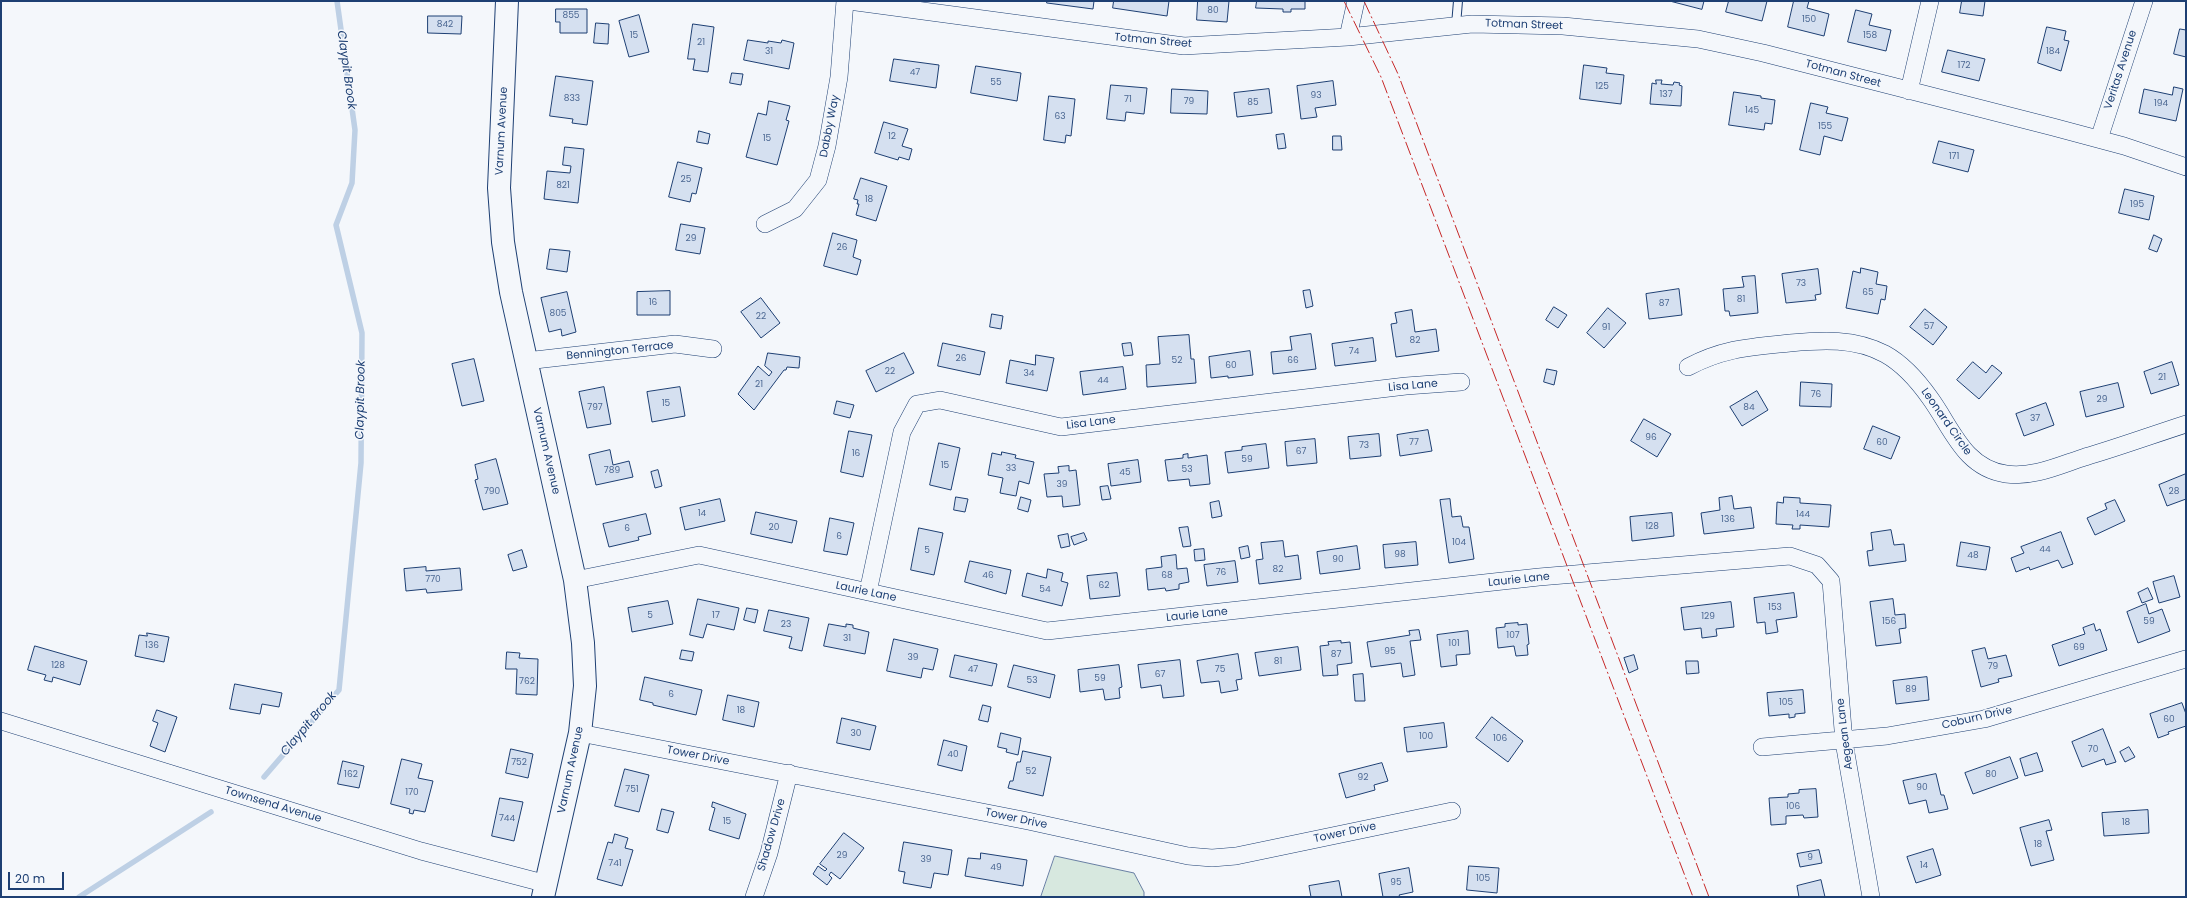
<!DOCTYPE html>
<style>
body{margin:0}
#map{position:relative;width:2187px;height:898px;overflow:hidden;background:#f4f7fb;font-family:Poppins,sans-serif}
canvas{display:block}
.frame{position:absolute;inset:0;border:2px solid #1d3f73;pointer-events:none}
.scale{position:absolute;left:8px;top:872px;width:56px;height:18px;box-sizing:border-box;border:2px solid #1d3f73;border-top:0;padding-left:5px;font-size:12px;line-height:14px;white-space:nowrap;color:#1d3f73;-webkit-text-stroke:3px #f4f7fb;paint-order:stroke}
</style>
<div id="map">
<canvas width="2187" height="898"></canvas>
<div class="frame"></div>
<div class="scale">20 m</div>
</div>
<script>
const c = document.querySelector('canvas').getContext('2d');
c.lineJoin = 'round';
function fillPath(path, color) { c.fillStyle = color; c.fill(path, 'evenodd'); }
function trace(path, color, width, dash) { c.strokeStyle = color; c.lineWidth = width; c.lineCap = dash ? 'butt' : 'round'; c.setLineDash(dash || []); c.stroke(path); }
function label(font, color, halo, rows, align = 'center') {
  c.font = font + ' Poppins,sans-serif'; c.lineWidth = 3; c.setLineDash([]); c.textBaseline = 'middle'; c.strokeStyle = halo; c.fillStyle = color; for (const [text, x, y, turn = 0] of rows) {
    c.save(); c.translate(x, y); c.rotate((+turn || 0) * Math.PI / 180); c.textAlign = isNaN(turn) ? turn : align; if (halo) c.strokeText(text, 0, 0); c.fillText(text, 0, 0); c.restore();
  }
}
const green = new Path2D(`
 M1055 856 1134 873 1144 892V897H1041Z`);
fillPath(green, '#d7e8df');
trace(green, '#687fa3', 1);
trace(new Path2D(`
 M264 777 339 690 361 463 362 333 336 225 352 183 355 130 337 1
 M79 897 211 812`), '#bed0e5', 5.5);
const building = new Path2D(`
 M1047 1H1094L1093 9 1047 3Z
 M1114 1H1169L1167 16 1113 8Z
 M1198 1H1229L1227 22 1197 20Z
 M1257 1H1305V9H1291V12H1283V9L1256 8Z
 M1670 1H1704L1702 9Z
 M1729 1H1767L1762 21 1726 12Z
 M1794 1H1809L1807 8 1829 14 1824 36 1788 27Z
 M1962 1H1985L1983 16 1960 13Z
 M556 9H587V33H560V22H556Z
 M1856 10 1872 14 1869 25 1891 30 1886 51 1848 42Z
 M639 15 649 52 629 57 619 21Z
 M428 16H462L461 34 428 33Z
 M596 23 609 24 608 44 594 43Z
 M693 24 714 27 708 72 693 70 695 59H688Z
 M2047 27 2066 31 2064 40 2069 41 2061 71 2038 63Z
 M2180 29 2186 30V57L2174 54Z
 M748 40 768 43V41L781 43 782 40 794 43 789 69 744 60Z
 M1948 50 1985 59 1979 81 1942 72Z
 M894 59 939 65 936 88 890 81Z
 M1584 65 1607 68 1606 73 1624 75 1621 104 1580 99Z
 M976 66 1021 73 1017 101 971 93Z
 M732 73 743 74 741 85 730 83Z
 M556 76 593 81 587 125 572 123 573 119 550 116Z
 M1656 80H1662L1661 84 1673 85 1674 82 1680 83 1679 85 1682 86 1681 106 1650 104 1652 83 1656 84Z
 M1333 81 1336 105 1315 108 1317 117 1301 119 1297 86Z
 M1111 85 1147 88 1144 114 1126 112 1125 121 1107 119Z
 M2174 87 2183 89 2176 121 2139 113 2144 89 2172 95Z
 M1172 89 1208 91 1207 114 1171 113Z
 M1269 89 1272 113 1237 117 1234 93Z
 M1734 92 1761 96V98L1775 100 1772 124 1765 123 1764 130 1729 125Z
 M1049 96 1075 99 1071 136 1066 135 1065 143 1044 140Z
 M769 101 790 106 786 120 789 121 777 165 746 157 758 113 766 115Z
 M1811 103 1828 107 1826 113 1848 118 1842 141 1824 136 1820 155 1800 150Z
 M884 122 908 129 902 146 912 149 909 160 899 157 898 160 875 153Z
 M699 131 710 134 708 144 697 142Z
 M1284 134 1286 148 1278 149 1276 135Z
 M1333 136H1341L1342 150H1333Z
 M1939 141 1974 150 1968 172 1933 163Z
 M565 147 584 149 578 203 544 199 547 171 570 173 571 166 563 165Z
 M678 162 702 168 696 194 692 193 690 202 669 197Z
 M861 178 887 186 876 221 856 215 859 204H857L858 200 854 199Z
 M2125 189 2154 196 2149 220 2119 213Z
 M681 224 705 228 700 254 676 250Z
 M833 233 857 240 853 257 861 260 857 275 824 266Z
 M2154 235 2162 239 2157 252 2149 249Z
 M550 249 570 251 567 272 547 269Z
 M1861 268 1878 272 1876 284 1887 286 1885 300 1881 299 1878 314 1846 308 1853 271 1860 273Z
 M1818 269 1821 294 1815 295 1816 300 1786 303 1782 274Z
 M1755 276 1758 313 1730 316 1729 311H1725L1723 289 1744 287 1742 277Z
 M1679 289 1682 315 1649 319 1646 294Z
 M1310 290 1313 306 1306 308 1303 291Z
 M670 291V315H637V292Z
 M567 292 576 332 562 336 561 329 549 332 541 298Z
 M761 298 780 323 761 338 741 312Z
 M1554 307 1567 315 1558 328 1546 320Z
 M1608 308 1626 323 1604 348 1587 333Z
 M1925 309 1947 327 1933 345 1910 327Z
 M1412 310 1415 332 1436 329 1439 351 1396 357 1391 324 1397 323 1395 313Z
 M992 314 1003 316 1001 329 990 327Z
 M1311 334 1316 369 1273 374 1271 352 1292 350 1290 337Z
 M1189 335 1191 359H1194L1196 383 1147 387 1146 365 1160 364 1158 337Z
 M1373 338 1376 361 1335 366 1332 344Z
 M943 343 985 352 980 375 938 366Z
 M1131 343 1133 355 1124 356 1122 344Z
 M1250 351 1253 375 1228 378V376L1211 378 1209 357Z
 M768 353 800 357 799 368 787 367 786 370H784L754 410 738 394 758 366 769 376 772 372 765 366Z
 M904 353 914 373 876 392 866 371Z
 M1036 355 1054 358 1047 391 1006 383 1010 360 1035 365Z
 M474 359 484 401 462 406 452 364Z
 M1973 362 1986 373 1992 365 2002 373 1979 399 1957 380Z
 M2172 362 2179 385 2151 394 2144 372Z
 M1123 367 1126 389 1083 395 1080 372Z
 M1547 369 1557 371 1554 385 1544 382Z
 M1801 382 1832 384 1831 407 1800 406Z
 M2118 383 2124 407 2086 417 2080 392Z
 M604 387 611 424 587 428 579 392Z
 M680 387 685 416 652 422 647 392Z
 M1757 391 1768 410 1742 426 1730 407Z
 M837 401 854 405 850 418 834 414Z
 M2046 403 2054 425 2024 436 2016 414Z
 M1644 419 1671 434 1657 457 1631 441Z
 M1873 426 1900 437 1891 459 1864 449Z
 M1428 430 1432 451 1400 456 1397 435Z
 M849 431 872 435 863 477 841 472Z
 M1379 434 1381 456 1350 459 1348 437Z
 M1315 439 1317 463 1287 466 1285 442Z
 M939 443 960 448 951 490 930 485Z
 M1266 444 1269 468 1228 473 1225 452 1242 450V447Z
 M610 450 613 465 629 461 633 477 596 485 589 455Z
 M1002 452 1016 455 1015 458 1034 462 1029 484 1019 481 1016 496 1000 493 1003 478 988 475 992 453 1001 455Z
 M1188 454V458L1207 455 1210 484 1190 486 1189 479 1168 481 1165 460 1183 458V455Z
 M496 459 508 504 483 510 475 480 478 479 475 465Z
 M1138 460 1141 482 1111 486 1108 464Z
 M1069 466V471L1076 470 1080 505 1063 507 1062 496 1047 497 1044 474 1059 473 1058 467Z
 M658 470 662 486 655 488 651 472Z
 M2186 474V499L2167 506 2159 485Z
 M1108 486 1111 499 1102 500 1100 487Z
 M1732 496 1734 509 1751 507 1754 528 1704 534 1701 513 1720 510 1719 498Z
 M956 497 968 499 965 512 954 510Z
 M1021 497 1031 500 1028 512 1018 509Z
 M1784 497 1800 498V503L1831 505 1829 527 1800 525V529H1792L1793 525 1776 524 1777 502 1783 503Z
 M720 499 725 521 685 530 680 508Z
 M1450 499 1452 517 1461 516 1463 527H1469L1474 559 1449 563 1440 500Z
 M2115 500 2125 521 2095 535 2087 518 2107 509 2105 504Z
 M1219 501 1222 516 1212 518 1210 503Z
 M756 512 797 521 792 543 751 534Z
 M1672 513 1674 536 1632 541 1630 517Z
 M646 514 651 534 638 537 639 540 609 547 603 524Z
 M830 518 854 523 847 555 824 551Z
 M1188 527 1191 546 1183 547 1179 528Z
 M919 528 943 533 934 575 911 570Z
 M1891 530 1894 545 1904 544 1906 561 1869 566 1867 551 1873 550 1871 533Z
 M2061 532 2073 564 2062 568 2058 560 2030 570 2029 567 2016 572 2011 558 2024 553 2021 547Z
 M1084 533 1087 540 1074 545 1071 537Z
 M1068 534 1070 546 1061 548 1058 536Z
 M1283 541 1285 557 1298 555 1301 579 1259 584 1256 560 1263 559 1261 543Z
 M1416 542 1418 565 1385 568 1383 545Z
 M1961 542 1990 547 1986 570 1957 566Z
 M1248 546 1250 557 1241 559 1239 548Z
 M1357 546 1360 569 1320 574 1317 552Z
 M1204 549 1205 560 1195 561 1194 550Z
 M522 550 527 567 513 571 508 555Z
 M1176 555 1177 569 1187 568 1189 582 1179 584V589L1166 591 1165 588 1148 590 1146 569 1162 567 1161 557Z
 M970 561 1011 570 1006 594 965 582Z
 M1235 561 1238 582 1207 586 1204 565Z
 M426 567V571L460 568 462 590 427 593 426 589 406 591 404 569Z
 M1048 569 1063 573 1061 581 1068 583 1062 606 1022 596 1027 573 1046 578Z
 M1117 573 1120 596 1090 599 1087 576Z
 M2174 576 2180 597 2159 603 2153 582Z
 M2148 588 2153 599 2142 603 2138 593Z
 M1794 593 1797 617 1776 620 1778 632 1766 634 1765 622 1757 623 1754 598Z
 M698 599 739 608 734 630 707 624 703 638 690 635Z
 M1893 599 1895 615 1905 614 1906 628 1899 629 1901 643 1876 646 1870 602Z
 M668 601 673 624 632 632 628 608Z
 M1731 602 1734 627 1716 629 1717 636 1702 638 1701 628 1684 630 1681 608Z
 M2146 604 2149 614 2162 609 2170 631 2138 643 2127 612Z
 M747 608 758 610 755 623 744 620Z
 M769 610 809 618 802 651 789 648 792 637 764 631Z
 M1518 623V625L1527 624 1529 644 1527 645 1528 655 1516 656 1514 646 1498 648 1496 628 1505 627V624Z
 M829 624 846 627V624L853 625V628L869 632 865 654 824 646Z
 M2094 624 2096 631 2100 629 2107 650 2059 666 2052 645 2085 634 2083 628Z
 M1419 630 1421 640 1410 641 1415 675 1403 677 1401 663 1371 667 1367 642 1410 635 1409 631Z
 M1468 631 1470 654 1456 655 1457 665 1441 667 1437 635Z
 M147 633 169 637 164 662 135 656 139 635 147 636Z
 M894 639 938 649 933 670 923 668 921 678 887 671Z
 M1341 641V643L1350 642 1352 663 1337 665 1338 675 1323 676 1320 646 1329 645 1328 642Z
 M35 646 87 661 80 685 53 677 52 682 44 680 46 675 28 670Z
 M1298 647 1301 670 1259 676 1255 653Z
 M1985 648 1988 659 2006 655 2012 676 1998 679 1999 682 1981 687 1972 651Z
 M682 650 694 652 692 661 680 659Z
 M507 652 520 653 519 658 538 659 537 695 516 694 517 669H506Z
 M1238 654 1242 679 1236 680 1238 690 1221 693 1219 681 1201 683 1197 661Z
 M955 655 997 664 992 686 950 677Z
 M1634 655 1638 669 1629 673 1624 658Z
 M1180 660 1184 696 1163 698 1161 685 1141 688 1138 665Z
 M1686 661H1698L1699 673 1687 674Z
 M1014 665 1055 675 1050 698 1008 687Z
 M1119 665 1122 687 1119 688 1120 698 1105 700 1103 689 1080 692 1078 670Z
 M1363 674 1365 701H1355L1353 675Z
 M645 677 702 690 696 715 653 705V703L640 700Z
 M1927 677 1929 700 1896 704 1893 681Z
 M235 684 282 693 279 707 262 704 260 714 230 709Z
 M1803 690 1805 713 1795 714V717L1789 718V714L1769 716 1767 693Z
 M728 695 759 702 754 727 723 720Z
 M2182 703 2186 714V726L2168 732 2169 734 2158 738 2150 714Z
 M983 705 991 707 988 722 979 720Z
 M157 710 177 717 165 752 150 746 158 723 153 721Z
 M1492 717 1523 741 1508 762 1476 738Z
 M842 718 876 726 870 750 837 743Z
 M1444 723 1447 747 1407 752 1404 728Z
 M2103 729 2116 762 2106 765 2104 759 2082 767 2072 742Z
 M1001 733 1021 738 1018 755 1006 752 1007 749 998 747Z
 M944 740 967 746 962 771 938 765Z
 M2129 747 2135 757 2125 762 2120 752Z
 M511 749 533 754 528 778 506 773Z
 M1023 751 1051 757 1043 796 1008 788 1010 781H1013L1017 762H1020Z
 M2037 753 2043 771 2025 776 2020 759Z
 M2010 757 2018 778 1973 794 1965 773Z
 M402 759 422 764 418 778 433 781 425 812 414 810 413 814 409 813 410 809 391 804Z
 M343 761 364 766 359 788 338 784Z
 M1382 763 1388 781 1374 785 1375 790 1346 798 1339 774Z
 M625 769 649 775 639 812 615 806Z
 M1936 774 1941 795H1944L1948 809 1929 813 1926 800 1909 804 1903 781Z
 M1816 789 1818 817 1804 818 1803 815 1786 816V824L1771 825 1769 798 1788 797V794L1799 793V790Z
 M500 798 523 802 514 841 492 836Z
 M713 802 746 814 739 839 709 830 715 808 712 807Z
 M662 809 674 812 668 833 657 830Z
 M2148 810 2149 833 2104 836 2102 813Z
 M2049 820 2052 830 2046 831 2054 860 2031 866 2020 828Z
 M844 833 864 848 840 879 831 872 829 875 832 878 827 885 813 874 818 866 825 871 827 869 820 864Z
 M615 834 628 838 625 848 633 850 622 886 597 879 608 842 612 843Z
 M904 842 952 850 948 875 934 873 931 888 903 883 905 872 899 871Z
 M1933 849 1941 875 1916 883 1907 857Z
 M1819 850 1822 863 1800 867 1797 854Z
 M981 853 1027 860 1023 886 965 876 968 858 980 859Z
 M1469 866 1499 868 1497 893 1467 890Z
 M1409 868 1413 892 1399 895 1400 897H1383L1379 874Z
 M1821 880 1825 897H1799L1797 886Z
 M1339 881 1342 897H1311L1309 886Z`);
fillPath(building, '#d5e0f0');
trace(building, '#1d3f73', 1);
const service = new Path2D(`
 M1456 25 1458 1`);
const minor = new Path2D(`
 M849 1 1184 46 1348 37 1472 24 1563 26 1698 39 1763 53 2053 127 2124 146 2186 167
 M1348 37 1356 1
 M1909 91 1930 1
 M2099 139 2144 1
 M765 224 795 209 818 180 827 146 839 77 845 1
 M526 361 675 344 713 349
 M1688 367C1724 348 1751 347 1790 343 1822 340 1855 338 1885 354 1903 364 1918 381 1930 398 1952 428 1964 468 2006 474 2033 478 2060 465 2085 457 2119 447 2152 435 2186 424
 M575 580 699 555 1047 631 1539 577 1790 556 1817 565 1831 581 1844 742 1871 897
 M868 592 902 432 917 404 940 400 1061 427 1406 386 1461 382
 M1 721 421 851 547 884
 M580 733 1028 821 1188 856 1212 858 1236 856 1452 811
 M1762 747 1887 736 1984 719 2186 659
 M754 897 769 853 789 773`);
const secondary = new Path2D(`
 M507 1 499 188 503 242 511 292 575 580 583 643 585 686 580 733 543 897`);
trace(service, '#1d3f73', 10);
trace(minor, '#1d3f73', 18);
trace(secondary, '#1d3f73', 24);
trace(service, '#f4f7fb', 8);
trace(minor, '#f4f7fb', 17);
trace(secondary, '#f4f7fb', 22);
trace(new Path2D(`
 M1344 1 1381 77 1693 897
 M1364 1 1398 74 1709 897`), '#c62828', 1, [14, 3, 2, 3]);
label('9px', '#4b6792', null, [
 ["80",1213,11],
 ["855",571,16],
 ["150",1809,20],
 ["842",445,25],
 ["15",634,36],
 ["158",1870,36],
 ["21",701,43],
 ["31",769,52],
 ["184",2053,52],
 ["172",1964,66],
 ["47",915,73],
 ["55",996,83],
 ["125",1602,87],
 ["137",1666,95],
 ["93",1316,96],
 ["833",572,99],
 ["71",1128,100],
 ["79",1189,102],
 ["85",1253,103],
 ["194",2161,104],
 ["145",1752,111],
 ["63",1060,117],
 ["155",1825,127],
 ["12",892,137],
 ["15",767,139],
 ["171",1954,157],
 ["25",686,180],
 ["821",563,186],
 ["18",869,200],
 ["195",2137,205],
 ["29",691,239],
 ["26",842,248],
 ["73",1801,284],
 ["65",1868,293],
 ["81",1741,300],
 ["16",653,303],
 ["87",1664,304],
 ["805",558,314],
 ["22",761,317],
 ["57",1929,327],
 ["91",1606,328],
 ["82",1415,341],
 ["74",1354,352],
 ["26",961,359],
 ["52",1177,361],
 ["66",1293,361],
 ["60",1231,366],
 ["22",890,372],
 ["34",1029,374],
 ["21",2162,378],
 ["44",1103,381],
 ["21",759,385],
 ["76",1816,395],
 ["29",2102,400],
 ["15",666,404],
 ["797",595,408],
 ["84",1749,408],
 ["37",2035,419],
 ["96",1651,438],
 ["77",1414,443],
 ["60",1882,443],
 ["73",1364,446],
 ["67",1301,452],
 ["16",856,454],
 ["59",1247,460],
 ["15",945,466],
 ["33",1011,469],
 ["53",1187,470],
 ["789",612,471],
 ["45",1125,473],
 ["39",1062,485],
 ["790",492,492],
 ["28",2174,492],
 ["14",702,514],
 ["144",1803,515],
 ["136",1728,520],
 ["128",1652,527],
 ["20",774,528],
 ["6",627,529],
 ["6",839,537],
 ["104",1459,543],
 ["44",2045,550],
 ["5",927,551],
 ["98",1400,555],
 ["48",1973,556],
 ["90",1338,560],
 ["82",1278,570],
 ["76",1221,573],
 ["46",988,576],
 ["68",1167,576],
 ["770",433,580],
 ["62",1104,586],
 ["54",1045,590],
 ["153",1775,608],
 ["5",650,616],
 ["17",716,616],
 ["129",1708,617],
 ["156",1889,622],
 ["59",2149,622],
 ["23",786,625],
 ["107",1513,636],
 ["31",847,639],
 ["101",1454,644],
 ["136",152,646],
 ["69",2079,648],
 ["95",1390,652],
 ["87",1336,655],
 ["39",913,658],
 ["81",1278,662],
 ["128",58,666],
 ["79",1993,667],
 ["47",973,670],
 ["75",1220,670],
 ["67",1160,675],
 ["59",1100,679],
 ["53",1032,681],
 ["762",527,682],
 ["89",1911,690],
 ["6",671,695],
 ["105",1786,703],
 ["18",741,711],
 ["60",2169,720],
 ["30",856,734],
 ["100",1426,737],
 ["106",1500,739],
 ["70",2093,750],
 ["40",953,755],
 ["752",519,763],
 ["52",1031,772],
 ["162",351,775],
 ["80",1991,775],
 ["92",1363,778],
 ["90",1922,788],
 ["751",632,790],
 ["170",412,793],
 ["106",1793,807],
 ["744",507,819],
 ["15",727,822],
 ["18",2126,823],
 ["18",2038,845],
 ["29",842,856],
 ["9",1810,858],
 ["39",926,860],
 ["741",615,864],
 ["14",1924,866],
 ["49",996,868],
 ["105",1483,879],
 ["95",1396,883]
]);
label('11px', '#1d3f73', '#f4f7fb', [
 ["Totman Street",1524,25,2],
 ["Totman Street",1153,41,5],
 ["Veritas Avenue",2121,70,-72],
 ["Totman Street",1843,74,15],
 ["Dabby Way",830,126,-79],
 ["Varnum Avenue",502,131,-87],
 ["Bennington Terrace",620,351,-6],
 ["Lisa Lane",1413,386,-5],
 ["Leonard Circle",1946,422,55],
 ["Lisa Lane",1091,423,-7],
 ["Varnum Avenue",546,451,77],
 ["Laurie Lane",1519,580,-6],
 ["Laurie Lane",866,592,12],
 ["Laurie Lane",1197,615,-6],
 ["Coburn Drive",1977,718,-13],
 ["Aegean Lane",1845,734,-97],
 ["Tower Drive",698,756,11],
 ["Varnum Avenue",571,770,-78],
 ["Townsend Avenue",273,805,17],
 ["Tower Drive",1016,819,12],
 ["Tower Drive",1345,833,-12],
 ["Shadow Drive",772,835,-74]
]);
label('italic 12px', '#1d3f73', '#f4f7fb', [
 ["Claypit Brook",346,70,82],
 ["Claypit Brook",361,400,-89],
 ["Claypit Brook",309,724,-50]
]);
</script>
